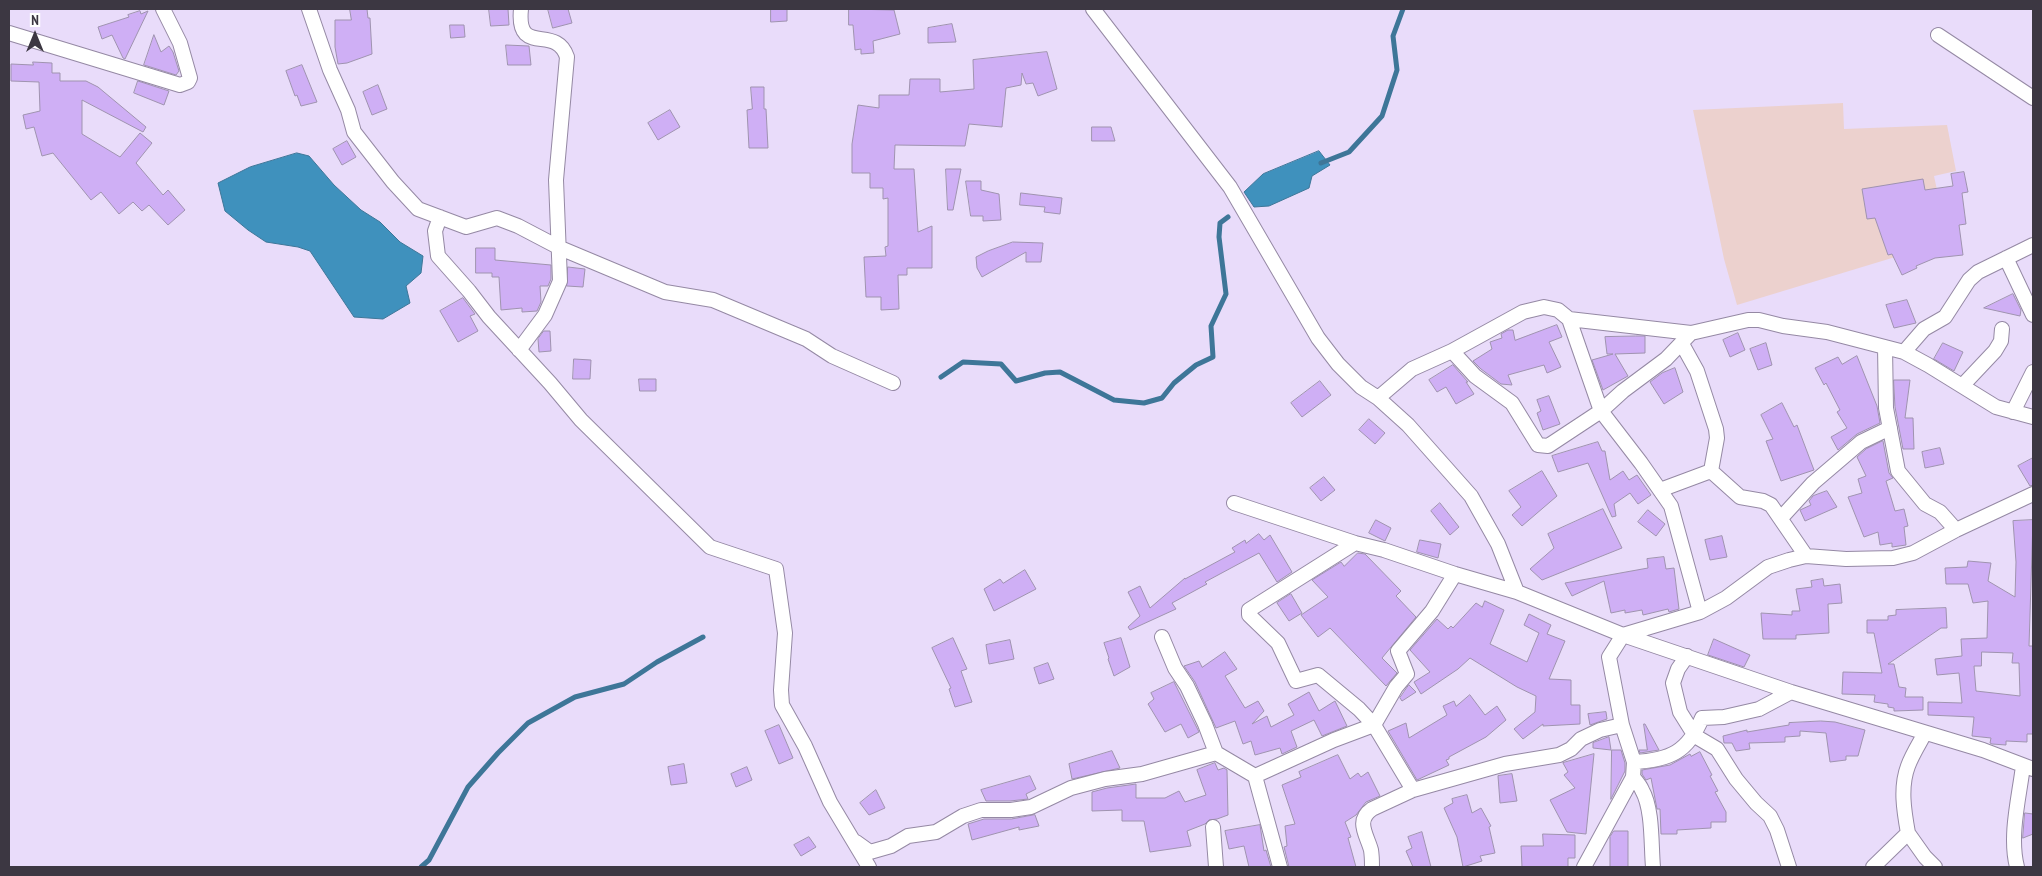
<!DOCTYPE html>
<style>
body{margin:0}
#map{position:relative;width:2042px;height:876px;overflow:hidden;background:#e9dcfa;font-family:"PT Sans Narrow",sans-serif}
canvas{display:block}
.frame{position:absolute;inset:0;border:10px solid #3c3742;pointer-events:none}
.north{position:absolute;left:10px;top:10px;width:50px;height:50px;-webkit-text-stroke:4px #fff;paint-order:stroke;rotate:0deg;font-size:14px;font-weight:700;line-height:20px;text-align:center;color:#3c3742}
.north::after{content:'';display:block;margin:auto;width:18px;height:22px;background:#3c3742;clip-path:polygon(50% 0,100% 100%,50% 72%,0 100%)}
</style>
<div id="map">
<canvas width="2042" height="876"></canvas>
<div class="frame"></div>
<div class="north">N</div>
</div>
<script>
const c = document.querySelector('canvas').getContext('2d');
c.lineJoin = 'round';
function fillPath(path, color) { c.fillStyle = color; c.fill(path, 'evenodd'); }
function trace(path, color, width, dash) { c.strokeStyle = color; c.lineWidth = width; c.lineCap = dash ? 'butt' : 'round'; c.setLineDash(dash || []); c.stroke(path); }
fillPath(new Path2D(`
 M1843 103 1844 129 1947 125 1956 171 1934 176 1948 241 1737 305 1724 259 1693 110Z`), '#ecd1ce');
const water = new Path2D(`
 M1319 151 1330 165 1312 176 1309 188 1269 206 1254 207 1244 192 1263 174Z
 M297 153 309 156 334 185 361 210 380 222 400 242 423 256 421 273 406 286 410 303 383 319 354 317 310 251 298 247 266 242 248 230 225 211 218 183 250 167Z`);
fillPath(water, '#3f91bd');
trace(water, '#3e7698', 1);
trace(new Path2D(`
 M1321 163 1349 152 1382 116 1397 70 1393 36 1403 9
 M941 377 963 362 1001 364 1016 381 1045 373 1060 372 1114 400 1144 403 1162 398 1174 383 1196 365 1213 357 1211 326 1226 294 1219 237 1220 223 1228 217
 M421 867 429 860 468 787 498 753 528 723 575 697 624 684 657 662 703 637`), '#3e7698', 5);
const building = new Path2D(`
 M350 9H367L368 18H370L372 54 347 63 338 64 335 47V20H351Z
 M489 9H508L509 25 491 26Z
 M548 9H568L572 23 553 28Z
 M771 9H787V21L771 22Z
 M849 9 894 10 900 34 873 41 874 53 861 54V49L855 50 853 25H849Z
 M140 11 141 14 148 11 125 59 123 58 112 35 102 39 98 27 129 17 128 15Z
 M952 24 956 42 928 43V28Z
 M450 25H464L465 37 451 38Z
 M154 35 161 52 169 46 173 52 179 71 176 75 144 65Z
 M506 45 529 46 531 65H508Z
 M1047 52 1057 89 1038 96 1033 83 1026 84 1022 73 1021 85 1006 88 1002 127 969 124 965 146 895 145 894 169H914L918 232 932 226V268H907V275H898L899 309 881 310V297H866L864 257 886 256 885 247 888 246V198L883 199V188H870V173H852V144L858 105 879 108V95H909L910 79H940V92L974 89 973 60Z
 M33 62 52 63V73H60V81H86L98 87 146 127 143 132 82 100V134L120 157 140 133 152 143 136 163 163 195 168 190 185 210 168 225 149 205 142 211 133 202 119 214 101 192 91 200 53 153 42 156 34 127 26 129 23 115 40 111 39 82 11 81V64L33 65Z
 M302 65 317 102 301 106 297 95 295 96 286 71Z
 M138 81 169 91 164 105 134 93Z
 M378 85 387 109 372 115 363 92Z
 M751 87H764V109H766L768 148H749L747 110 752 109Z
 M670 110 680 127 658 140 648 123Z
 M1092 127H1111L1115 141H1092Z
 M347 141 356 157 342 165 333 149Z
 M946 169H961L953 210H948Z
 M1964 172 1968 192 1962 193 1966 224 1959 225 1963 255 1935 258 1916 266 1917 268 1902 275 1892 254 1888 255 1875 218 1867 219 1862 189 1923 179 1925 190 1953 186 1951 174Z
 M966 181H981V190L999 194 1001 220 983 221V216H971Z
 M1021 193 1062 198 1060 214 1044 212 1045 207 1020 205Z
 M1013 242 1043 243 1041 262H1026V252L982 277 977 268 976 257 988 251Z
 M476 248H495V260L551 265V279L548 286H540L541 302 537 311 522 312V308L501 310 499 277H492V273H476Z
 M568 267 585 269 583 287 567 286Z
 M2013 294 2021 310 2020 316 1984 308Z
 M463 298 475 314 470 316 478 331 458 342 440 311Z
 M1907 300 1916 323 1894 328 1886 305Z
 M1557 325 1562 337 1549 342 1561 367 1547 373 1544 365 1508 375 1512 385 1501 384 1481 369 1473 361 1492 349 1490 342 1502 338 1501 334 1508 330H1513L1515 340Z
 M544 331H550L551 351 539 352 538 339Z
 M1738 333 1745 350 1730 357 1723 340Z
 M1636 336H1645V353L1615 354 1628 376 1603 390 1592 360 1613 354H1607L1605 337Z
 M1766 343 1772 365 1758 370 1750 349Z
 M1943 343 1963 352 1954 371 1934 359Z
 M1857 356 1877 406 1880 423 1857 434 1838 450 1831 437 1847 428 1837 412 1840 410 1826 383 1824 385 1815 368 1838 357 1842 364Z
 M574 359 591 360 590 379H573Z
 M1453 365 1468 382H1466L1474 394 1456 404 1446 387 1437 392 1429 380Z
 M1675 368 1683 392 1664 404 1650 382 1662 373Z
 M639 379H656V391H640Z
 M1894 380H1910L1905 418H1913L1914 449H1903L1895 407Z
 M1320 381 1331 395 1302 417 1291 403Z
 M1549 396 1560 424 1543 430 1537 413 1541 411 1537 400Z
 M1782 403 1794 427 1797 425 1814 470 1781 481 1766 441 1773 439 1761 415Z
 M1369 419 1385 433 1375 444 1359 430Z
 M1883 441 1889 473 1893 478 1886 481 1895 511 1904 509 1908 526 1904 527 1906 545 1892 547V543L1880 545 1878 532 1864 537 1848 497 1862 493 1858 479 1866 476 1857 457 1866 449Z
 M1598 442 1602 451H1605L1610 480 1623 471 1629 480 1637 475 1651 495 1638 504 1630 493 1614 504 1616 516 1612 517 1588 463 1558 472 1552 456Z
 M1940 448 1944 464 1925 468 1922 452Z
 M2033 458V485L2030 486 2018 466Z
 M1542 471 1557 496 1522 526 1512 515 1521 507 1509 491Z
 M1324 477 1335 490 1321 501 1310 488Z
 M1827 491 1837 507 1805 521 1800 510 1811 505 1809 501 1813 496Z
 M1440 503 1459 527 1450 535 1431 511Z
 M1603 509 1622 548 1542 580 1530 569 1554 548 1548 534Z
 M1648 510 1665 524 1656 536 1638 522Z
 M1376 520 1391 528 1385 541 1369 533Z
 M2033 520 2029 646H2033V734H2027V742L2006 741V745L1992 744 1990 743 1991 738 1972 736 1974 717 1928 715V702L1962 703 1959 673 1937 675 1935 659 1962 656 1961 639 1987 638 1988 601 1973 603 1968 584H1946L1945 568 1967 567 1968 561 1991 563 1988 581 2015 597 2016 562 2013 521ZM1982 652 2013 653 2012 663H2019L2020 696 1976 691 1974 666H1981Z
 M1259 534 1264 540 1270 535 1292 572 1277 582 1259 553 1205 582 1207 584 1172 603 1176 609 1130 630 1128 627 1140 616 1128 592 1140 586 1150 608 1185 578V579L1235 552 1232 548 1245 540 1246 543Z
 M1722 536 1727 557 1710 560 1705 540Z
 M1420 540 1441 544 1438 558 1417 552Z
 M1358 553 1365 554 1401 591 1396 596 1416 617 1382 658 1397 673 1386 686 1330 628 1318 637 1301 615 1328 597 1312 580 1341 562 1344 566Z
 M1664 557 1666 569 1674 568 1679 609 1669 612 1668 609 1643 615 1642 610 1625 613V610L1611 613 1604 581 1572 596 1565 583 1648 568 1647 559Z
 M1025 570 1036 589 994 611 984 589 1000 579 1003 583Z
 M1823 579 1824 586 1840 584 1842 603 1828 604 1829 633 1796 635V639H1763L1761 613 1792 615V611H1800L1796 589 1812 587 1811 581Z
 M1291 594 1302 613 1289 621 1277 603Z
 M1485 601 1504 610 1490 644 1527 662 1539 633 1524 625 1529 614 1551 625 1547 634 1565 641 1549 679 1571 680V705H1580V724L1543 726V724L1523 739 1514 729 1535 712 1536 696 1517 687 1470 658 1458 669 1421 694 1414 682 1430 672 1410 650 1437 619 1448 629 1451 626 1453 628 1476 603 1482 607Z
 M1946 608 1947 628H1941L1888 664H1894L1899 687 1906 688 1905 697H1923V710L1894 711V708L1888 707V704L1874 702 1875 695 1842 694 1843 672 1882 673 1874 633H1867V620H1888V616L1896 615V610Z
 M953 638 967 669 961 671 972 702 955 707 949 689 951 688 932 648Z
 M1121 638 1130 667 1114 676 1108 659 1109 658 1104 643Z
 M1714 639 1750 655 1744 667 1708 655Z
 M1010 640 1014 659 989 664 986 645Z
 M1225 652 1237 669 1225 676 1245 708 1258 701 1264 711 1252 724 1267 716 1271 727 1294 715 1288 704 1309 692 1319 711 1335 701 1347 726 1322 736 1314 720 1291 731 1297 747 1282 754 1280 748 1255 755 1251 741 1243 744 1235 721 1216 728 1195 682 1184 666 1199 661 1202 667Z
 M1048 663 1054 679 1039 684 1034 668Z
 M1174 682 1199 732 1188 738 1181 724 1165 732 1148 704 1154 699 1151 693Z
 M1409 685 1416 692 1402 701 1400 698Z
 M1470 695 1485 715 1497 706 1506 720 1486 737 1449 757V759L1446 760 1449 765 1417 780 1388 731 1406 723 1409 738 1447 715 1443 706 1454 701 1456 706Z
 M1606 712 1607 719 1590 725 1588 714Z
 M1821 721 1835 722 1865 730 1858 756H1846V760L1830 762 1826 733 1800 731V736L1785 737V742L1749 743 1750 749 1736 751 1732 743H1724L1723 736 1747 730V732L1789 725V723Z
 M1644 724H1645L1659 750 1640 753 1639 750H1647Z
 M779 725 793 758 779 764 765 731Z
 M1609 737 1611 750 1593 748V743Z
 M1612 750H1621L1625 763V771L1611 799Z
 M1112 751 1120 768 1072 779 1069 764Z
 M1700 752 1712 775 1710 776 1718 791 1715 792 1726 812V822H1711V828L1677 830V834H1661L1660 809H1657L1651 778 1646 780 1642 774V770L1670 765 1690 754 1691 756Z
 M1594 754 1586 834 1567 832 1550 800 1575 788 1564 775 1568 772 1563 763Z
 M1338 755 1350 779 1358 773 1361 777 1368 772 1380 796 1366 802 1356 815 1345 822 1351 837 1348 838 1356 867H1289L1284 847 1287 846 1285 826 1295 824 1282 785 1301 777 1299 772Z
 M1215 763 1218 770 1224 768 1227 770 1228 815 1217 819 1209 820 1205 824 1187 831 1191 846 1150 852 1144 821H1122V810L1092 811V792L1107 788 1136 784V798H1165L1179 791 1185 802 1206 795 1197 770Z
 M684 764 687 783 671 785 668 767Z
 M747 767 752 780 736 787 731 774Z
 M1512 774 1517 801 1500 803 1498 776Z
 M1030 776 1036 789 1026 794 1028 799 1010 801H986L981 790Z
 M876 790 885 808 869 815 860 803Z
 M1467 795 1472 813 1481 808 1491 826 1489 827 1495 853 1480 856 1482 861 1463 867 1457 837 1444 808 1453 803 1452 799Z
 M2025 813 2033 814V834L2023 838Z
 M1035 815 1039 826 1019 830V827L972 840 968 824 984 819H1011Z
 M1260 825 1264 851 1266 850 1271 867H1249L1244 846 1229 849 1225 831Z
 M1614 831H1628V867H1610V837Z
 M1422 832 1431 867H1413L1406 851 1412 848 1408 837Z
 M1543 834 1575 835V858H1568V867H1522L1521 846H1543Z
 M809 837 816 847 801 856 794 845Z`);
fillPath(building, '#cfaff5');
trace(building, '#9f93af', 1);
const minor = new Path2D(`
 M309 9 330 70 348 110 354 132 393 182 418 209 466 227 497 218 518 226 560 248 665 292 713 300 806 339 832 356 893 383
 M1093 9 1230 187 1318 338 1338 364 1361 387 1378 398 1408 425 1471 496 1498 544 1517 592 1623 635 1791 692 1983 750 2033 769
 M9 33 180 85 188 82 190 78 180 43 163 9
 M1938 35 2033 98
 M440 217 435 231 438 256 469 291 489 317 550 383 581 420 710 547 776 569 785 633 781 690 782 705 805 746 830 802 869 867
 M2006 258 2033 315
 M1691 333 1569 319 1601 411 1641 463 1671 506 1700 612
 M1682 344 1697 371 1716 429 1717 438 1711 471 1740 497 1763 501 1771 505 1806 556
 M1885 347 1886 408 1898 471 1925 504 1940 512 1956 530
 M519 350 545 315 560 281 556 180 567 57C556 23 516 58 521 9
 M1452 351 1475 376 1512 403 1538 445 1548 446 1601 411 1623 391 1666 359 1691 333 1748 320H1759L1783 326 1827 332 1904 352 1928 365 1996 407 2033 417
 M1904 352 1924 329 1945 317 1969 280 1978 272 2033 245
 M1962 386 1995 351 2001 341 2002 329
 M1378 398 1412 369 1452 351 1523 312 1544 307 1558 310 1569 319
 M2013 412 2033 372
 M1660 490 1711 471
 M1234 503 1355 543 1384 550 1455 574 1517 592
 M1781 518 1813 483 1861 442 1890 428
 M1355 543 1249 610V615L1278 643 1296 681 1318 675 1359 709 1374 725 1413 790
 M1162 637 1175 668 1187 686 1205 724 1216 753 1255 776 1280 867
 M1687 656 1678 669 1673 683 1680 712 1695 736 1717 749 1736 779 1756 803 1770 816 1777 830 1789 867
 M1634 762C1670 760 1688 752 1702 718L1724 717 1759 709 1791 692
 M1255 776 1334 740 1374 725 1396 687 1407 674 1398 651 1432 611 1455 574
 M1633 777C1636 781 1640 785 1642 790 1653 809 1651 845 1653 867
 M1213 827 1216 867
 M1908 833 1925 857 1935 867
 M856 842 870 852 891 846 908 836 936 832 963 816 981 810H1011L1031 807 1071 788 1105 779 1142 774 1216 753
 M1372 867C1372 862 1372 856 1371 850 1367 835 1355 821 1372 809L1413 790 1505 764 1559 755 1571 749 1581 739 1600 730 1622 725
 M1584 867 1633 777 1634 762 1622 725 1609 657 1623 635 1700 612 1726 598 1768 567 1789 560 1806 556 1846 559 1893 558 1913 553 1956 530 2033 494
 M1873 867 1908 833C1904 811 1900 787 1908 766 1912 755 1919 744 1925 733
 M2017 867C2009 836 2019 798 2023 766`);
trace(minor, '#9589a4', 16);
trace(minor, '#fff', 14);
</script>
